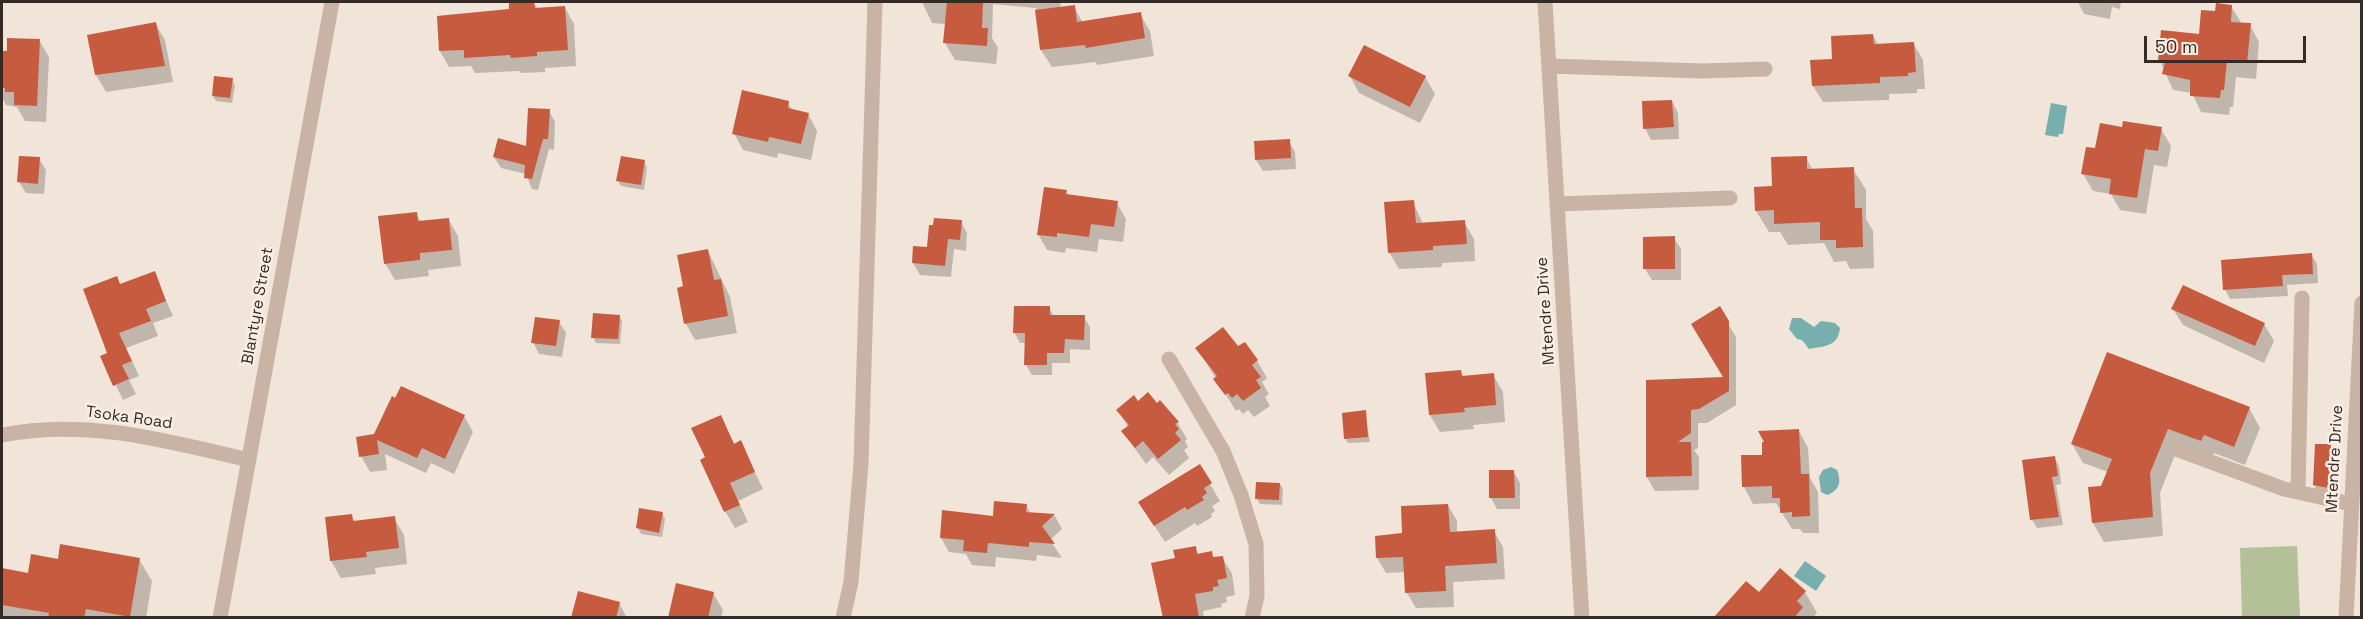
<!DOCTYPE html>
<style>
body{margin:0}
#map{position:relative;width:2363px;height:619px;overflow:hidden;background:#f1e4d8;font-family:"Space Grotesk",sans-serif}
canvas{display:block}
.frame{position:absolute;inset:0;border:3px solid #342a26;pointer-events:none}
.scale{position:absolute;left:2144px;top:36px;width:162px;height:27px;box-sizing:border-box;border:3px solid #342a26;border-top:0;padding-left:8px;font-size:18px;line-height:21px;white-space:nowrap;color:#342a26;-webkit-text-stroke:4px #f9eee4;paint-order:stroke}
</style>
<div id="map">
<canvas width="2363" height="619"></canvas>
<div class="frame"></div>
<div class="scale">50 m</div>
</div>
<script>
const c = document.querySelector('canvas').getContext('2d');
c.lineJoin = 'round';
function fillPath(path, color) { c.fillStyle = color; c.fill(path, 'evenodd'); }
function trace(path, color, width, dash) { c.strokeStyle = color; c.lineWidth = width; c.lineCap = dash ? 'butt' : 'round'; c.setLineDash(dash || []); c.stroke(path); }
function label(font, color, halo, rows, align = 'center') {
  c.font = font + ' "Space Grotesk",sans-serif'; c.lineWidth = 5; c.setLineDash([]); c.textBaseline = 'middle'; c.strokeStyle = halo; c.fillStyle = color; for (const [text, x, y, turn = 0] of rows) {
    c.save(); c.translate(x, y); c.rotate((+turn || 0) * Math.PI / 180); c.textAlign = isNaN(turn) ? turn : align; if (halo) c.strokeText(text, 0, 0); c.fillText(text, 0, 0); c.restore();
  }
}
fillPath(new Path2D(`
 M2297 546 2300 617H2242L2240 548Z`), '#b4c098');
fillPath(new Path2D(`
 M2051 103 2067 106 2063 134H2059L2058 137 2045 135Z
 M1792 318H1801L1814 327 1821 321 1835 323 1840 328C1838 347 1824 346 1809 349L1802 340 1797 339 1789 329Z
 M1831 467 1837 470C1842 482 1839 491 1827 495L1821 492 1819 477 1823 470Z
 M1805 561 1826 576 1816 591 1794 576Z`), '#77aeae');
fillPath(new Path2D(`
 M533 2 538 9 565 8 574 24 576 66 545 68V72L521 73 520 71 475 73 471 66 449 67 440 51 511 11 510 3Z
 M922 2H1061L1060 9 1074 7 1083 23 1140 14 1150 31 1154 56 1097 65 1096 62 1052 67 1041 50 1036 8 993 4 992 38 998 48 996 64 955 60 945 43 946 24 932 23Z
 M2078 2H2121L2120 9 2112 7 2110 19 2084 14Z
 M2231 6 2242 24 2250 25 2259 42 2256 79 2236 77 2233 107H2230L2229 115 2201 112 2192 93 2173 90 2160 61 2200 36 2216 13Z
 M155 23 165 40 173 82 106 92 96 75Z
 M1873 35 1878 45 1913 43 1923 60 1925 89H1917V93L1889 94V100L1823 102 1813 86 1833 61Z
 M39 40 49 57 46 122 25 121 17 107 6 105 2 97V52H8Z
 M1350 76 1425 77 1435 94 1420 123 1359 93Z
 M232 80 235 85 232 103 216 101 213 96Z
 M1672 101 1678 113 1679 139 1651 140 1645 128Z
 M788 103 793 111 808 114 817 131 811 160 778 153 777 158 743 150 734 133Z
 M549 111 555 122 554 150 549 149 538 190 532 189 526 174 501 168 494 157 527 147Z
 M2123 129H2161L2171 146 2167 167 2154 165 2146 214 2120 210 2111 194 2093 191 2083 174 2097 150Z
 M1289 141 1295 152 1296 169 1263 171 1256 160Z
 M1806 158 1813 170 1853 169 1866 190V219L1873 231 1874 268 1850 269 1846 261 1834 262 1824 243 1788 245 1780 232H1769L1756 211 1773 187Z
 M39 159 46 170 44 194 26 193 19 182Z
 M644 162 647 167 644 190 621 186 618 181Z
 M1066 192 1068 196 1117 203 1126 219 1123 242 1099 239 1097 252 1066 248 1065 253 1047 250 1038 234Z
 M1413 202 1423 224 1464 222 1474 239 1475 261 1442 263V267L1399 269 1389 252Z
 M416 214 421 222 448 219 458 236 461 266 428 270 429 276 395 280 385 263Z
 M961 222 967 233 966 251 954 249 951 277 920 275 913 263Z
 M1674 238 1681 249V280H1652L1645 269Z
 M708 251 730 297 737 333 695 340 686 324 684 288Z
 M2311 254 2317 264 2318 283 2287 285 2288 296 2230 299 2225 289Z
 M154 273 173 316 153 323 158 336 126 348 139 376 129 380 136 394 123 400 102 357 108 354 121 286Z
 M1049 308 1054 316 1084 317 1090 327V350L1070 349V363H1052V375H1032L1026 365V343H1020L1014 332Z
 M1719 309 1736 337V405L1707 423H1698V448L1694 450 1699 457V490L1655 491 1647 477V381L1725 378Z
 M2173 309 2264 324 2274 341 2264 363 2183 325Z
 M619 316 622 321 620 344 596 343 593 337Z
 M559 322 566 333 562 357 539 354 533 342Z
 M1197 348 1238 349 1257 361 1267 378 1262 382 1269 394 1265 397 1270 406 1254 417 1248 410 1243 414 1239 409 1236 411Z
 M1460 371 1464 377 1493 375 1503 392 1505 422 1473 425 1474 429 1440 432 1430 415Z
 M1138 403 1157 405 1177 422 1187 439 1185 441 1188 447 1184 450 1189 458 1169 475 1153 457 1146 464 1123 432 1128 427 1118 410Z
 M2249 408 2260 428 2245 465 2214 453 2212 460 2178 447 2160 493 2163 536 2104 542 2093 523 2090 489 2102 487 2108 472 2083 463 2072 444Z
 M1365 412 1370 442 1348 443 1345 438Z
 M464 416 473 432 454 474 431 463 426 473 385 454 387 470 370 472 361 456 358 438Z
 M720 417 735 445 740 442 763 489 738 501 748 522 735 528 725 511 707 458Z
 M1799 431 1808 448 1810 478 1818 492 1819 533H1803L1800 529H1792L1776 503 1753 504 1744 487 1764 456 1766 443Z
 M2330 446 2337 457 2335 499 2321 497 2314 485Z
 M2054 457 2059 466 2061 484 2056 485 2063 525 2037 528 2032 520Z
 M1199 466 1220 501 1212 506 1215 511 1211 514 1212 517 1197 526 1195 523 1165 542 1150 519Z
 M1513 471 1520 483V509H1497L1491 498Z
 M1280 484 1283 489 1282 505 1260 504 1257 499Z
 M1026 505 1031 514 1055 516 1062 529 1050 540 1062 558 1037 555 1036 561 996 557 995 567 972 565 966 554 949 552 941 538Z
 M1448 505 1457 521V533L1494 531 1503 547 1505 579 1453 582 1454 607 1416 608 1407 593 1406 572 1386 573 1377 558Z
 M662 513 665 519 662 537 641 534 638 528Z
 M351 515 355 522 394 518 404 535 407 564 375 568 376 574 341 578 331 561Z
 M1195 548 1199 555 1211 553 1214 558 1222 557 1232 574 1235 595 1226 597 1227 602 1221 604 1222 607 1203 611 1204 618H1164L1176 559Z
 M139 559 152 581 146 618H2V570L29 574Z
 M1805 592 1817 613 1813 618H1715L1759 594Z
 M713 593 723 610 721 618H669Z
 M619 603 627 618H573Z`), '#0003');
fillPath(new Path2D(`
 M509 2H534L535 8 565 6 568 50 537 52V56L511 58 510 55 464 58V50L439 51 437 16 509 9Z
 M947 2H983L982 28H988L987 46 943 43Z
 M2216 3 2232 5 2231 22 2251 23 2247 63 2227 61 2224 90H2221L2220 98 2190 96V80L2162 74 2165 62 2158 61 2161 30 2199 34 2201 10 2215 11Z
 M1075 5 1077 22 1141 12 1145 38 1086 48 1085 45 1040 50 1035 10Z
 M156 22 165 66 95 75 87 35Z
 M1873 34 1874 44 1914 42 1916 72 1908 73V76L1880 77V83L1812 86 1810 60 1832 59 1831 36Z
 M7 38 40 39 37 106 14 105V92H5V88H2V51H7Z
 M1364 45 1426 76 1410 107 1348 76Z
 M214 76 233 78 230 98 212 96Z
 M742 90 789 101 788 108 809 113 801 144 769 137 768 142 732 134Z
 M1672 100 1674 127 1643 129 1642 101Z
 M528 108 550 109 548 139H543L532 179 524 178 525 165 493 157 498 138 526 146Z
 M2123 121 2162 127 2158 151 2145 149 2137 198 2109 194 2111 179 2081 174 2086 147 2095 148 2100 123 2122 127Z
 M1290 139 1291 158 1255 160 1254 141Z
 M19 156 40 157 38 184 17 182Z
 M621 156 645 160 641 185 616 181Z
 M1807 156V169L1854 167 1855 208H1862L1863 247 1836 248V240H1820V222L1774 224V210L1755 211 1754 187 1772 186 1771 157Z
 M1044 187 1067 190 1066 194 1118 201 1114 227 1091 224 1089 237 1057 233V237L1037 235Z
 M1414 200 1416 223 1465 220 1467 244 1433 246V250L1388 253 1384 202Z
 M417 212 418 221 449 218 452 250 420 253V260L384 264 378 216Z
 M934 218 962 220 960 240 948 239 945 266 912 263 913 246 927 247 929 225H933Z
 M1675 236V269H1643V237Z
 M708 249 714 280 721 279 728 316 684 324 677 288 683 286 677 255Z
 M2312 253 2313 274 2282 275 2283 286 2223 290 2221 260Z
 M155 271 166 301 146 309 151 321 119 333 132 361 122 365 129 379 113 386 100 356 107 353 83 289 117 276 120 284Z
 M2183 285 2265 323 2255 346 2171 309Z
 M1014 306H1050V315H1085L1084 340 1065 339 1064 353H1047V365H1024L1025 333H1013Z
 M1720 306 1729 321V391L1699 409 1691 410V433L1678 442H1691L1692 476 1646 477V380L1723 377 1691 324Z
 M593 313 620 315 618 339 591 338Z
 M535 317 560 320 556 346 531 343Z
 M1223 327 1238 346 1245 342 1258 360 1252 365 1261 377 1256 380 1261 388 1243 401 1237 394 1232 398 1228 393 1225 395 1213 379 1217 376 1195 348Z
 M2107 352 2250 407 2234 447 2204 435 2201 441 2168 429 2150 473 2153 517 2092 523 2088 487 2101 486 2112 459 2071 444Z
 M1461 370 1462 376 1494 373 1496 405 1464 408 1465 412 1429 415 1425 373Z
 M401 386 465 415 445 459 422 448 417 458 377 440 379 454 359 457 356 437 374 434 392 396 395 398Z
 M1148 392 1157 403 1160 400 1179 422 1175 424 1179 429 1175 433 1181 440 1158 459 1143 441 1135 448 1121 431 1129 425 1116 410 1134 395 1138 401Z
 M1366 410 1368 437 1344 439 1342 413Z
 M721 415 734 444 741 440 755 472 730 483 740 505 724 512 700 460 705 457 691 428Z
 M1799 429 1801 474H1809L1810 516 1792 517V512L1780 513V498H1772V486L1742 487 1741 455H1762V442H1764L1758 431Z
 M2315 444H2331L2329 488 2313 485Z
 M2055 456 2058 476 2052 477 2059 517 2030 520 2022 460Z
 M1200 464 1212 483 1204 488 1207 493 1202 497 1204 500 1187 510 1185 507 1154 526 1138 502Z
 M1489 470H1514L1515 498H1489Z
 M1256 482 1280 483 1279 500 1255 499Z
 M994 501 1027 504 1026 512 1055 514 1042 526 1055 544 1029 542V547L988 543 987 553 963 551 964 540 940 538 942 510 993 516Z
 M1448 504 1450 532 1495 529 1497 563 1445 566 1446 591 1405 593 1403 557 1376 558 1375 536 1402 533 1401 506Z
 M639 508 663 512 659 533 636 528Z
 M352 514 353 521 395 516 399 548 366 552 367 557 330 561 325 517Z
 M60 544 140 558 130 617 86 609 84 618H48L49 613 2 605V568L28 573 31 554 58 559Z
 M1196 546 1197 554 1212 551 1213 557 1223 556 1227 578 1217 580 1219 586 1213 587V591L1195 594 1199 618H1163L1151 563 1175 558 1173 550Z
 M1780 568 1806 591 1797 601 1803 607 1794 618H1713L1746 581 1759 592Z
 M676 583 714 592 708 618H668Z
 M578 591 620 602 616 618H571Z`), '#c75b40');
trace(new Path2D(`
 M1545 2 1582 618
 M1549 66 1702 71 1765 69
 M1557 204 1730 198
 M1169 359 1223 451 1241 495 1256 544 1257 596 1252 618
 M2 435C86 418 167 441 249 460
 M2176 449 2284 489 2351 504
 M2298 492 2302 298
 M220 618 332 2
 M843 618 851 582 861 464 875 2
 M2346 618 2362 303`), '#c9b3a4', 15);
label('16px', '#342a26', '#f9eee4', [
 ["Blantyre Street",258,306,-80],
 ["Mtendre Drive",1546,311,-94],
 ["Tsoka Road",129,418,8],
 ["Mtendre Drive",2335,459,-87]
]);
</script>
